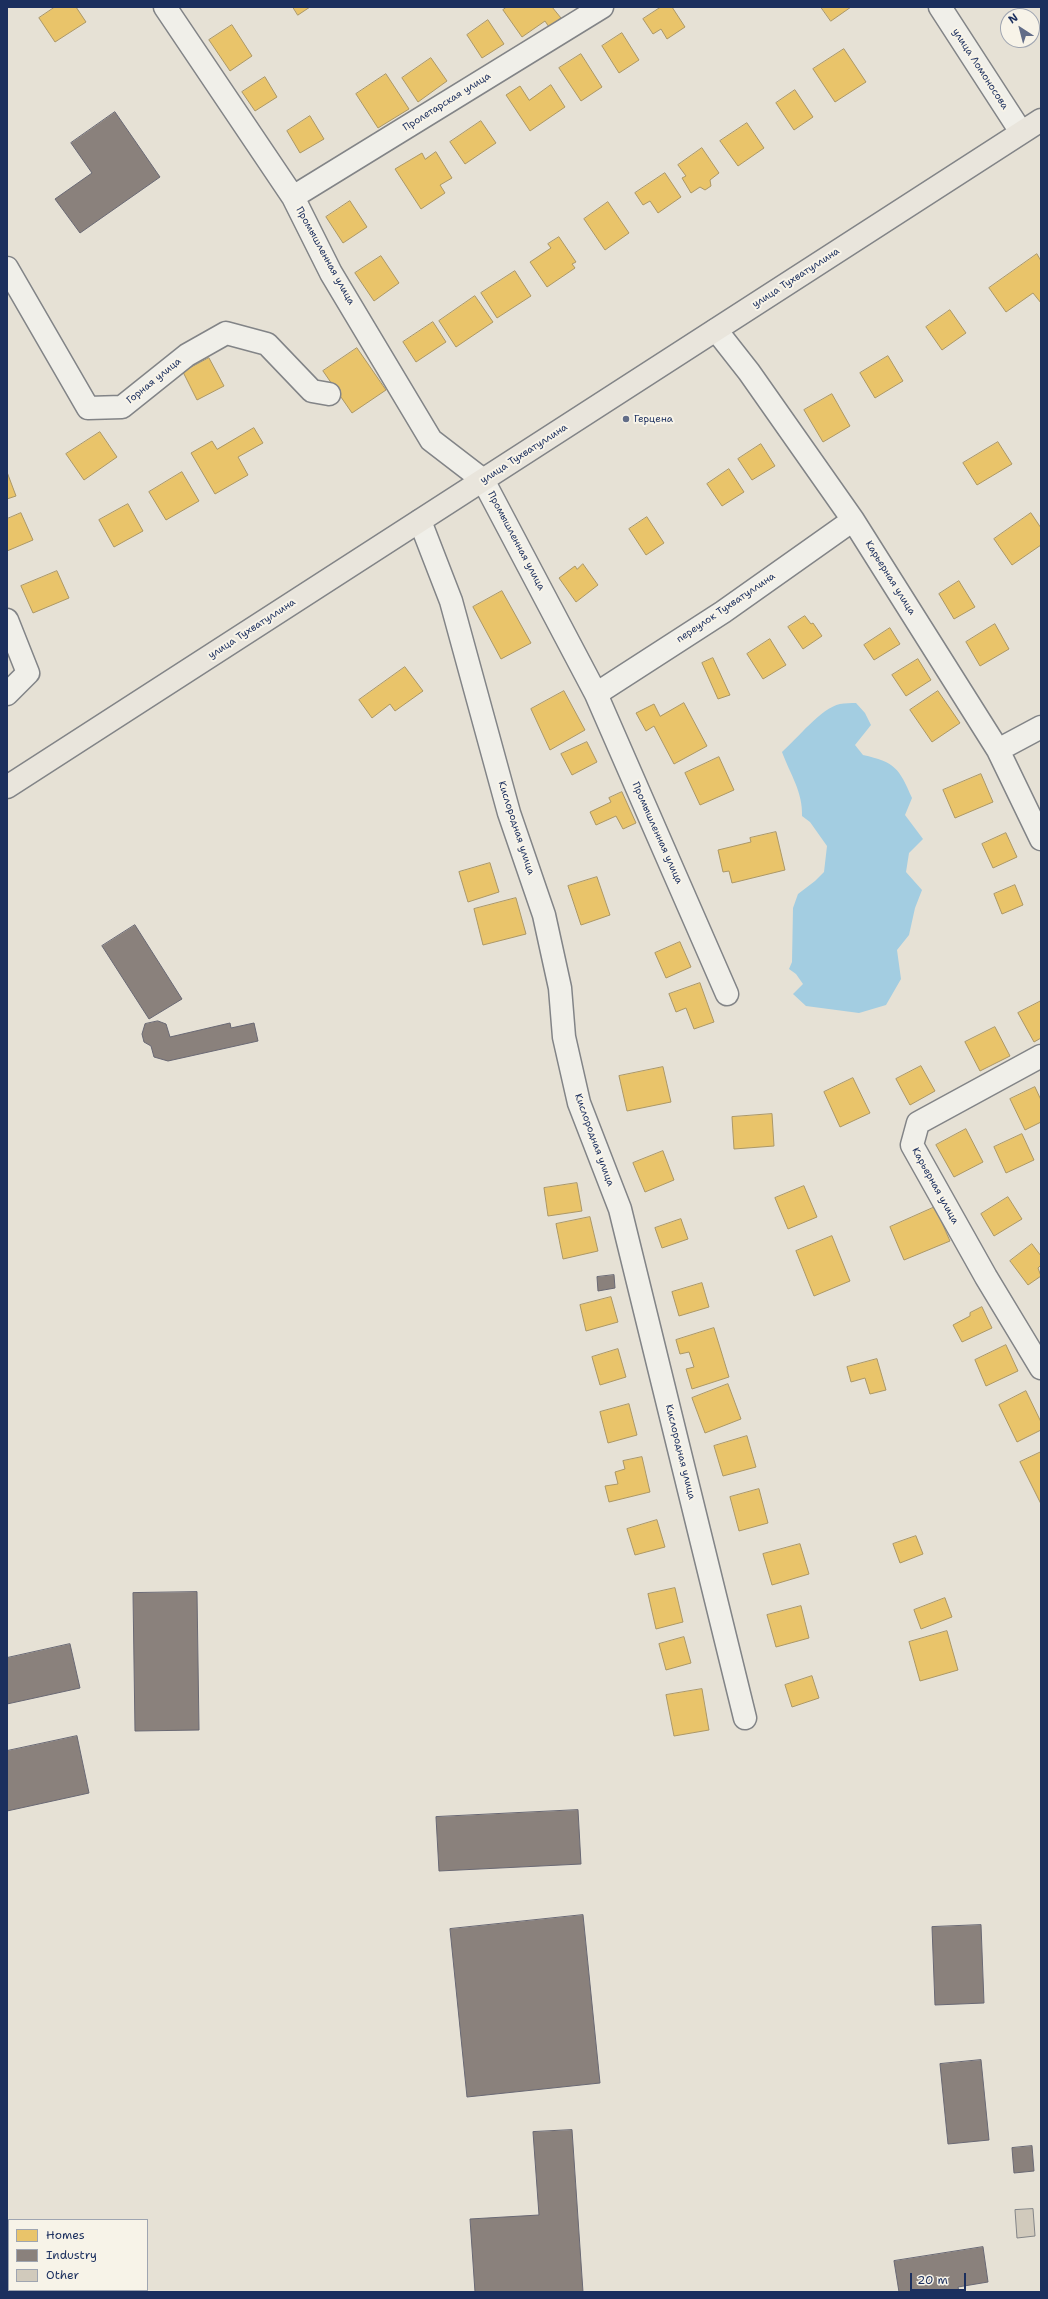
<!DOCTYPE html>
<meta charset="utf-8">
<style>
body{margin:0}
#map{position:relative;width:1048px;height:2299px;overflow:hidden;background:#e6e1d5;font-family:"Shantell Sans",sans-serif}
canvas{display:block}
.frame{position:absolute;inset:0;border:8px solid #1b2f5e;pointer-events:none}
.legend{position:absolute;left:8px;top:2219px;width:140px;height:72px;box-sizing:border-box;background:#f7f3e8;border:1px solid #9fa5b1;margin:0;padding:5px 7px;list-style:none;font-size:12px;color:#1b2f5e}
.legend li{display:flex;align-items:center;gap:8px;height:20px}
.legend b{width:20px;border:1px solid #9fa5b1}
.north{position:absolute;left:1000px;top:8px;width:40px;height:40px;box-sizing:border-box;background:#f7f3e8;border:1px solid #9fa5b1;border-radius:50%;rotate:324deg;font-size:11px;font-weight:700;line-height:16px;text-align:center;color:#1b2f5e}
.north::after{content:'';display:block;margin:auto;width:14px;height:18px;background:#626d88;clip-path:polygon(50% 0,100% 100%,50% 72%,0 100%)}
.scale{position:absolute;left:910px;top:2273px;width:56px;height:18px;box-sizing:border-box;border:2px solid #1b2f5e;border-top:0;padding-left:5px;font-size:12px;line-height:14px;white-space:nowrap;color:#1b2f5e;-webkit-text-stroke:3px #f7f3e8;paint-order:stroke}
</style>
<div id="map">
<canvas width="1048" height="2299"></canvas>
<div class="frame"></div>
<ul class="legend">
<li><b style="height:11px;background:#e9c46a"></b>Homes</li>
<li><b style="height:11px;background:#8a817c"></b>Industry</li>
<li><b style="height:11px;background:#d1cabc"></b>Other</li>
</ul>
<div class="north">N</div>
<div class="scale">20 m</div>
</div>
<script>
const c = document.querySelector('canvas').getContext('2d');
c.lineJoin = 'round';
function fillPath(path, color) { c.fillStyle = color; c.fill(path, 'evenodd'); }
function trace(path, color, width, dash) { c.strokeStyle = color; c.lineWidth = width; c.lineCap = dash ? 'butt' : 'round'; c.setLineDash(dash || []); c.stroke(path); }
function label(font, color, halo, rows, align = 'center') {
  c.font = font + ' "Shantell Sans",sans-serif'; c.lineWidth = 4; c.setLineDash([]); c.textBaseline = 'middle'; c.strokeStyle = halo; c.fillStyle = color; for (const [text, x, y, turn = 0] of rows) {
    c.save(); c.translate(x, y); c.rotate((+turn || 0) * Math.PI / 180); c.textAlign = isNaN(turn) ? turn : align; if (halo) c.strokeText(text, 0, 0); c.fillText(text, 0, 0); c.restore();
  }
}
fillPath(new Path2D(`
 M856 703 865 713 871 725 855 745 863 755C895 762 899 768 912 798L905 815 923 839 909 853 906 872 922 890 915 908 909 935 897 950 901 979 886 1005 859 1013 806 1006 793 994 803 984 796 974 789 969 792 962 793 908 798 894 815 881 824 872 827 846 810 822 802 816C803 792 790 774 782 752 797 739 821 708 840 704 845 703 851 703 856 703Z`), '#a3cde1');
const homes = new Path2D(`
 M55 7H76L86 22 55 42 39 18Z
 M293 7H310L298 15Z
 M507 7H552L561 18 549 27 545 21 522 37 503 10Z
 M661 7H672L685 27 667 39 661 29 653 34 643 19Z
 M821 7H851L831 21Z
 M488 20 504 44 482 58 467 35Z
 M232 25 252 56 230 71 209 40Z
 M622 33 639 60 619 73 602 46Z
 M844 49 866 82 835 102 813 69Z
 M581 54 602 87 581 101 559 68Z
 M431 58 447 81 418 102 402 78Z
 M386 74 409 109 378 128 356 94Z
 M265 77 277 97 255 111 242 92Z
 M551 85 565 107 530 131 506 95 520 86 529 100Z
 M795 90 813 117 794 130 776 103Z
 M310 116 324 139 300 153 287 131Z
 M481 121 496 143 465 164 450 142Z
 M747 123 764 148 738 166 720 141Z
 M702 148 719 173 710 180 711 186 705 190 700 187 691 193 682 178 686 176 678 165Z
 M436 152 452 178 440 185 445 193 421 209 395 169 422 153 425 159Z
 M665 173 681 197 658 213 650 201 643 205 635 193Z
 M350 201 367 227 343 243 326 217Z
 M608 202 629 233 605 250 584 219Z
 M559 237 576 262 572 264 575 268 547 287 530 262 551 248 548 244Z
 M1037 254 1041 261V303L1033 293 1006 312 989 288Z
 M381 256 399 283 374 301 355 273Z
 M515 271 531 296 497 318 481 293Z
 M475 296 493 322 456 347 439 321Z
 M950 310 966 333 942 350 926 327Z
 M433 322 446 342 416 362 403 342Z
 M357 348 386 390 352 413 323 371Z
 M888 356 903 381 875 398 860 373Z
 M209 358 224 386 197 400 183 372Z
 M832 394 850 426 823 442 804 410Z
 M254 428 263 443 238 457 248 475 215 494 191 453 212 441 217 449Z
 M100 432 117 457 84 480 66 454Z
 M998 442 1012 464 977 485 963 463Z
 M761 444 775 466 752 480 738 459Z
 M729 469 744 492 722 506 707 484Z
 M7 472 16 496 7 499Z
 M182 472 199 501 166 520 149 492Z
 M128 504 143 531 114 547 99 520Z
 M21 513 33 540 7 551V519Z
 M1031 513 1041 528V545L1012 565 994 539Z
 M647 517 664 543 646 555 629 529Z
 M583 564 598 585 576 602 559 578 575 566 577 569Z
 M57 571 69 598 33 613 21 586Z
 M959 581 975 607 954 619 939 594Z
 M502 591 531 643 501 659 473 607Z
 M805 616 811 624 813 623 822 636 803 649 788 627Z
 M995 624 1009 649 980 666 966 642Z
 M890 628 900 644 874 660 864 645Z
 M770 639 786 665 763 679 747 654Z
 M713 658 730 695 718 699 702 663Z
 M918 659 931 680 906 696 892 675Z
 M405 667 423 691 395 711 390 704 372 718 359 700Z
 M564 691 585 730 550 750 531 709Z
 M938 691 960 723 932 742 910 710Z
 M684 703 707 746 674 764 654 726 646 731 636 713 654 704 660 716Z
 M587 742 597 762 572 775 561 754Z
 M719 757 734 790 700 805 685 773Z
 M981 774 993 802 955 818 943 790Z
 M622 792 636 823 623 829 616 816 596 825 590 812 611 802 609 798Z
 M776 832 785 870 732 883 729 871 723 872 718 850 751 842 750 838Z
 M1006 833 1017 857 993 868 982 844Z
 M490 863 499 892 468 902 459 872Z
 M597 877 610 915 581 925 568 886Z
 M1015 885 1023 905 1002 914 994 894Z
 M516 898 526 934 483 945 474 909Z
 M680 942 691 967 666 978 655 953Z
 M700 983 714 1022 694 1029 686 1008 676 1012 669 994Z
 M1041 1001V1038L1034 1042 1018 1013Z
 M995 1027 1010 1056 980 1071 965 1042Z
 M921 1066 935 1091 910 1105 896 1079Z
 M663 1067 671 1102 627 1111 619 1076Z
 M853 1078 870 1113 840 1127 824 1092Z
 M1035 1087 1041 1100V1122L1025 1130 1010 1099Z
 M772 1114 774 1146 734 1149 732 1117Z
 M966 1129 983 1162 954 1177 936 1145Z
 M1022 1134 1034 1160 1006 1173 994 1147Z
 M663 1151 674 1180 645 1192 633 1163Z
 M577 1183 582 1211 548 1216 544 1188Z
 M804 1186 817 1217 788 1229 775 1198Z
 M1008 1197 1022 1219 994 1236 981 1214Z
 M935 1207 950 1241 904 1260 890 1227Z
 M590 1217 598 1251 563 1259 556 1224Z
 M681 1219 688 1239 662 1248 655 1228Z
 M832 1236 850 1281 814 1296 796 1251Z
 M1032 1244 1041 1256V1265L1038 1268 1041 1276 1028 1285 1010 1261Z
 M702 1283 709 1307 679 1316 672 1292Z
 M611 1297 618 1322 586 1331 580 1305Z
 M982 1307 992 1328 962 1342 953 1325 970 1316V1313Z
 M714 1328 729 1377 692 1389 686 1369 694 1367 689 1352 680 1354 676 1340Z
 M1006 1345 1018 1371 986 1386 975 1360Z
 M618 1349 626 1377 600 1385 592 1357Z
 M877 1359 886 1390 870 1394 865 1378 851 1382 847 1367Z
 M728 1384 741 1419 705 1433 692 1398Z
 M1026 1391 1041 1422V1430L1017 1442 999 1405Z
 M629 1404 637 1435 608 1443 600 1412Z
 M747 1436 756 1467 723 1476 714 1446Z
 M1041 1452V1504L1020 1462Z
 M642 1457 650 1492 609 1502 605 1486 618 1484 615 1472 625 1469 623 1461Z
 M759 1489 768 1523 739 1531 730 1497Z
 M657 1520 665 1547 635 1555 627 1529Z
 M916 1536 923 1554 900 1563 893 1544Z
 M800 1544 809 1574 772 1585 763 1554Z
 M675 1588 683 1622 656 1629 648 1594Z
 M945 1598 952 1617 921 1629 914 1610Z
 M801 1606 809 1638 776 1647 767 1615Z
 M947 1631 958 1670 920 1681 909 1642Z
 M684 1637 691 1663 666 1670 659 1644Z
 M812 1676 819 1698 792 1707 785 1685Z
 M702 1689 709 1730 674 1736 666 1695Z`);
fillPath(homes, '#e9c46a');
trace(homes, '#ab9766', 1);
const industry = new Path2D(`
 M115 112 160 177 80 233 55 199 92 173 71 143Z
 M135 925 182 999 149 1019 102 946Z
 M158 1021 166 1024 170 1037 230 1023 231 1028 254 1023 258 1041 168 1061 154 1057 151 1046 144 1042 142 1034 145 1024Z
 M614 1275 615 1288 598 1291 597 1277Z
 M197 1592 199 1730 135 1731 133 1593Z
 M70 1644 80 1688 7 1704V1658Z
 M77 1736 89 1793 7 1811V1751Z
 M578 1810 581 1864 439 1871 436 1817Z
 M583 1915 600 2083 467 2097 450 1929Z
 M981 1925 984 2003 935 2005 932 1927Z
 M981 2060 989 2140 948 2144 940 2064Z
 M572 2130 583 2292H475L470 2219 539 2215 533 2132Z
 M1032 2146 1034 2171 1014 2173 1012 2148Z
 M983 2247 988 2282 958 2287 959 2292H899L894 2261Z`);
fillPath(industry, '#8a817c');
trace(industry, '#696873', 1);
const building = new Path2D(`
 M1033 2209 1035 2236 1017 2238 1015 2210Z`);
fillPath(building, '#d1cabc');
trace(building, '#828487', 1);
const minor = new Path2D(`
 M165 7 293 197 331 273 431 440 483 480 596 694 727 994
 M940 7 1021 132
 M293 197 602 7
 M7 268 88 408 122 407 187 355 226 333 267 344 312 391 329 394
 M716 330 749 372 853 520 998 750 1041 839
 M420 521 451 601 509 813 544 915 560 988 564 1037 579 1103 620 1209 745 1718
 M7 620 28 673 7 694
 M596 694 723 612 853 520
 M998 750 1041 727
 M1041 1056 918 1123 912 1145 986 1277 1041 1368`);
const major = new Path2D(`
 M7 787 1041 120`);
trace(minor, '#828487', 25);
trace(major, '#828487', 25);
trace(minor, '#f0efe9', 22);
trace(major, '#e9e5dc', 22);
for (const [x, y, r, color] of [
 [626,419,4,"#626d88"]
]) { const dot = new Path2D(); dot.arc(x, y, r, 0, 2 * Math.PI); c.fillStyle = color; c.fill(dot); trace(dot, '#f7f3e8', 1.5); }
label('10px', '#1b2f5e', '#f7f3e8', [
 ["улица Ломоносова",980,69,57],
 ["Пролетарская улица",447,102,-32],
 ["Промышленная улица",325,256,61],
 ["улица Тухватуллина",796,278,-33],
 ["Горная улица",154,381,-39],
 ["улица Тухватуллина",524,454,-33],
 ["Промышленная улица",516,541,62],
 ["Карьерная улица",890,578,58],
 ["переулок Тухватуллина",726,608,-34],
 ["улица Тухватуллина",252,629,-33],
 ["Кислородная улица",516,828,72],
 ["Промышленная улица",657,833,66],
 ["Кислородная улица",594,1140,70],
 ["Карьерная улица",935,1186,61],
 ["Кислородная улица",680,1452,76]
]);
label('10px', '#1b2f5e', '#f7f3e8', [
 ["Герцена",634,419]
], 'left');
</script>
